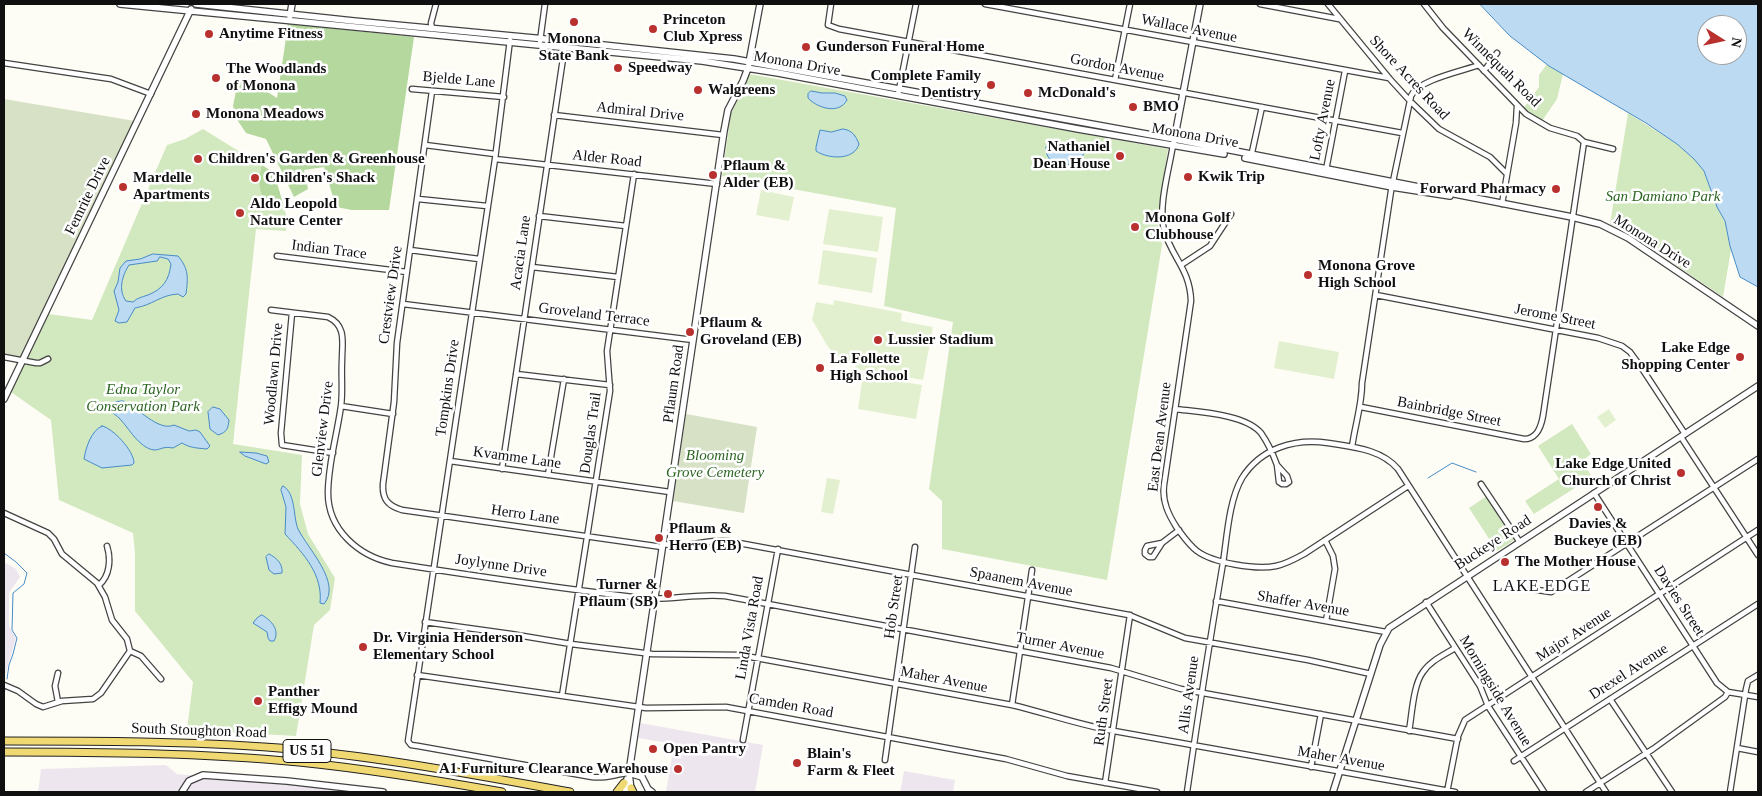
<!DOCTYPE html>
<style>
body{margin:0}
#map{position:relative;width:1762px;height:796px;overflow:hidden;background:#fefdf5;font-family:Georgia,serif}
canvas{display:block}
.frame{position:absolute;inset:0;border:5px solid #101010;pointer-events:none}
.north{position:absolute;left:1697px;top:15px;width:50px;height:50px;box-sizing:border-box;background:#fff;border:1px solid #9f9f9f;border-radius:50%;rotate:100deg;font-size:14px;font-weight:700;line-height:20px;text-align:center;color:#101010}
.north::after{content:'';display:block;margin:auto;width:18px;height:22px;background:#b9312f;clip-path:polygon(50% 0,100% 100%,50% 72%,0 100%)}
</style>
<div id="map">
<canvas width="1762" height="796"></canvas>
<div class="frame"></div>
<div class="north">N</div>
</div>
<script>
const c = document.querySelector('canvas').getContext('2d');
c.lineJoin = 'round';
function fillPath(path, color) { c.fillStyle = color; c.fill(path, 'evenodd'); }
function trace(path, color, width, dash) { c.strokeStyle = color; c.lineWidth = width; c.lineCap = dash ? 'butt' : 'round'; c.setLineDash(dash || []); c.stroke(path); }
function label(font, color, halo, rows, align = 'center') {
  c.font = font + ' Georgia,serif'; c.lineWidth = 5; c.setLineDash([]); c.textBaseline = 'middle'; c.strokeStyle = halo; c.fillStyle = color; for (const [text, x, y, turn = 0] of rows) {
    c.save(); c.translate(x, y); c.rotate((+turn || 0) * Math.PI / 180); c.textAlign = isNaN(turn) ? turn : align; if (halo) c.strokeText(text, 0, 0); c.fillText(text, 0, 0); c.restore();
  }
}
fillPath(new Path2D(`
 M4 562 16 569 20 577 9 593V626L16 638 4 679Z
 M640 723 763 745 755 792H666L674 744 638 738Z
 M166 765 177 774 383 792H38L41 769Z
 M904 771 955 780 953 792H900Z`), '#eee6ee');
fillPath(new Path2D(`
 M1547 64 1563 74 1557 99 1542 121 1523 109 1539 87V75Z
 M749 74 1168 149 1157 220 1162 245 1107 580 942 549V501L929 489 953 322 884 306 896 208 722 176 731 113 745 86Z
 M1628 113 1677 144 1694 159 1704 171 1717 207 1725 222 1731 250 1723 297 1633 236 1610 224Z
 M203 129 274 173 287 218 286 231 256 229 233 444 302 455 300 504 308 534 335 578 330 610 314 625 296 736 187 730 193 682 135 611V553L133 533 59 500 51 420 11 392 49 314 92 320 167 145 185 139Z
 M1572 424 1591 454 1582 461 1592 477 1534 514 1525 501 1559 479 1538 446Z
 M1487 496 1514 538 1513 541 1497 551 1469 508Z`), '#d2e8bf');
fillPath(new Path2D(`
 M288 24 414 37 389 210H352L336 207 324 167 304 170 308 189 294 197 266 139 246 133 236 118 233 106 237 86 244 77 277 98 286 38 284 34Z
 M262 165 274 173 284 207 269 210C260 193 257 184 262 165Z`), '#b5d89f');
fillPath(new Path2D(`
 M4 99 135 121 22 360 4 357Z
 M686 414 757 427 744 513 673 501Z`), '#d6e1c5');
fillPath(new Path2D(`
 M761 190 794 197 789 221 756 215Z
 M829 209 883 217 878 252 823 244Z
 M823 250 877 258 872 293 818 284Z
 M834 300 902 313 901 321 933 327 923 380 855 369 856 363C826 355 828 344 812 320L816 302 833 305Z
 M1279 341 1339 352 1334 379 1274 368Z
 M863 375 922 385 916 419 858 409Z
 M1609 409 1616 420 1605 428 1597 417Z
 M827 478 840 480 833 514 821 512Z`), '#e3f0d0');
const water = new Path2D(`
 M1480 4H1758V287L1740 277 1730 246 1725 221 1717 207 1704 171 1694 159 1677 144 1646 123 1549 66 1510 36ZM1707 25H1737V55H1707Z
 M811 91 822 93H835L845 96 847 100C839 115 817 108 808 98V94Z
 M843 129C852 130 856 136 859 144 854 161 828 159 816 151V147L820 130 831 132Z
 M1052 142 1082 144C1094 167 1044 175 1046 147Z
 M153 254 178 256C189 269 188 278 186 294L183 297 178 294C160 295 153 305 135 308L127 322 119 323 115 321 119 310 114 291 118 282 120 268 126 261 140 259ZM160 257 168 259 171 264C169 280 163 289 148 295 142 297 137 298 133 302L126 301C118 290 122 276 129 265L157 261Z
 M123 401C138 407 158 432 174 425L189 431 196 430 200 432 210 446 207 449C197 448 190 448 182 443L173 448C162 446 161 450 154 450 139 448 129 428 119 418 115 414 111 413 107 407L115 402Z
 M213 407 220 409 229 420C228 429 227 432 218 435L210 429 208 412Z
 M102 426C113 428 134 451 134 463L132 465 102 468 84 459C86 447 91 431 102 426Z
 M240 452 256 453 267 456 269 462 266 464 245 456Z
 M283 486C296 493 293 517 298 529 308 549 342 583 324 604L320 603C323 575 304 554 285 534L286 507 281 490Z
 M269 554C277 558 283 564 282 573L274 574 269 570 266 557Z
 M262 615C272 621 280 630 274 641H270L268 638 267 632 253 623 257 618Z`);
fillPath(water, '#bcdbf3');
trace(water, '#478bc6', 1);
trace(new Path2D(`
 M1428 478 1452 463 1476 472
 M4 553 16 562 27 573 24 584 13 593 12 630 17 638 13 654 9 665 7 679
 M4 695 5 689`), '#478bc6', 1);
const minor = new Path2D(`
 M831 4 828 25 839 29 1402 133
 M985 4 1389 78
 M1260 4 1339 19
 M1328 4 1389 78 1410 101 1439 129 1490 157 1507 174
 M432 29 431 23 436 4
 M510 40 495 159 408 741 411 745 418 746 592 777C605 779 616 774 629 773
 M540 41 545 4
 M4 63 111 79 151 94
 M1484 71 1497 53
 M1115 80 1130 4
 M412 89 504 97
 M432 91 397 343 394 402 383 484C382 499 388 506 402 510L662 547
 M898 95 916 4
 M554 115 723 135
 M1584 142 1613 149
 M425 145 495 154
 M1173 145C1169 170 1158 206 1164 230 1172 258 1190 269 1191 301L1164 485C1162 501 1168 514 1177 528 1183 536 1189 545 1197 551 1213 563 1256 570 1276 566 1286 564 1295 559 1304 554L1408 486
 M1251 157 1262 107
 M495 159 717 184
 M1326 170 1345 71
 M418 199 487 206
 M1502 204 1516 123 1517 106
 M539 216 626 226
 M410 250 479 259
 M277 256 407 272
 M1181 265 1210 246 1231 214
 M532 267 618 277
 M1376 295 1598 338 1622 346 1630 352 1641 367 1685 434
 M403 304 693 340
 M271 310 328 317C347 326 342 343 342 360 341 376 343 391 341 406 337 435 328 464 328 493 328 530 359 556 392 563 475 576 558 588 641 598 669 601 697 593 725 596L1111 668 1181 689 1458 739
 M292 313 281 433 282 445 333 453
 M4 357 36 363H40L48 359
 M516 374 610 385
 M341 406 393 414
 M1361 407 1524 439C1537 439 1541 427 1543 416L1584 142 1577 136 1550 128 1526 114 1443 28 1424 4
 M1175 409C1198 412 1245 414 1261 433 1268 443 1273 454 1277 465
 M1681 437 1758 555
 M1352 447C1355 425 1362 405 1362 383L1391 191 1411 96C1418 80 1462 71 1479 65
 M450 461 670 492
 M1277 465 1287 476 1289 482 1286 484H1282L1279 482Z
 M502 469 565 45
 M548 475 564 379
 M1481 484 1519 541
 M1594 493 1717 683 1728 692 1758 697
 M4 513 48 533 54 539 62 554 97 583 105 597 112 620 127 639 130 651 101 693 93 699 62 701 43 707 36 704 18 691 4 685
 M1325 540 1333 556 1335 569 1326 621
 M1162 543 1147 546 1145 550V554L1149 557H1153L1162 543 1179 530
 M663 544C688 549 705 539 728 541L1129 615 1185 638 1308 660 1371 674
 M99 585C110 576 111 559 107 546
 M1531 589 1551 592 1758 459
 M1216 601 1386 632
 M1426 602 1480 686 1488 706 1544 792
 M425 622 511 634 571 644 652 654 740 655 1012 705C1046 713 1079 725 1114 731L1455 792
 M130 651 141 656 161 679
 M58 673 55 686 58 702
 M417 675 646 708 726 707 1006 759 1067 776 1157 792
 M562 696 610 391 607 351 634 174
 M1610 699 1672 792
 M1012 705 1032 570
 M1409 731C1412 715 1413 685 1423 672 1430 661 1444 655 1455 648
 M743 740 778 549
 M1737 748 1758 752
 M885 760 915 547
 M1514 761 1758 604
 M1311 767 1321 714
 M1105 783 1130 615
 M1187 792C1198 716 1210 639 1223 563 1227 537 1229 500 1242 478 1261 448 1295 438 1328 443 1353 447 1381 449 1398 469L1606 792
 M1447 792 1458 736 1465 720 1758 530
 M1586 792 1653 749 1725 697 1728 692
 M1730 792 1746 689 1748 681 1758 675`);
const tertiary = new Path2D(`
 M120 4 702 61 778 73 1078 129 1224 154
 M196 4 354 21 566 41 734 59 1174 139 1572 217 1600 224 1628 238 1758 326
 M290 16 292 4
 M1174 141 1200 4
 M1245 158 1392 187 1450 196
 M4 399 191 9
 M629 773 642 777 648 789 652 792
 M631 790 629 773 631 759 724 131 728 110 743 81 748 68 760 4
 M182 792 189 781 203 775 287 781 383 792
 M625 792 627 779
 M1333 792 1380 645 1389 628 1758 386`);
const primary = new Path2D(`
 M4 741C96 741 188 741 279 748 377 756 474 775 570 792
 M4 752C102 752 201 753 299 762 367 769 435 780 502 792
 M631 788 633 792
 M617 792 624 783`);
trace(minor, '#434343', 7);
trace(tertiary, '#434343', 8);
trace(primary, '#212121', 9);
trace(minor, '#fff', 4.5);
trace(tertiary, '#fff', 5.5);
trace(primary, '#f0d973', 7);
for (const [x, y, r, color] of [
 [574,22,5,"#b9312f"],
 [653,29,5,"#b9312f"],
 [209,34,5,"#b9312f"],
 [806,47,5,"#b9312f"],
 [618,68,5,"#b9312f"],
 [216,78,5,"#b9312f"],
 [991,85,5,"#b9312f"],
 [698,90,5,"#b9312f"],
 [1028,93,5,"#b9312f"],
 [1133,107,5,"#b9312f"],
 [196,114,5,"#b9312f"],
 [1120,156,5,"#b9312f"],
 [198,159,5,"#b9312f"],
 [713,175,5,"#b9312f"],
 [1188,177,5,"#b9312f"],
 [255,178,5,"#b9312f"],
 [123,187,5,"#b9312f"],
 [1556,189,5,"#b9312f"],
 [240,213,5,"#b9312f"],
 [1135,227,5,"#b9312f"],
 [1308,275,5,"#b9312f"],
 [690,332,5,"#b9312f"],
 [878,340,5,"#b9312f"],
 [1740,357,5,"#b9312f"],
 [820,368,5,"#b9312f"],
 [1681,473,5,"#b9312f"],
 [1598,507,5,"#b9312f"],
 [659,538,5,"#b9312f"],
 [1505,562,5,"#b9312f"],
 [668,594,5,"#b9312f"],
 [363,647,5,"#b9312f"],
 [258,701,5,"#b9312f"],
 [653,749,5,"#b9312f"],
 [797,763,5,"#b9312f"],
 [678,769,5,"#b9312f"]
]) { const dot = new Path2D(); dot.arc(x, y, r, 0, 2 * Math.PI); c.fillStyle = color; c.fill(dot); trace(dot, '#fff', 2); }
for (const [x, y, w] of [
 [307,751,48]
]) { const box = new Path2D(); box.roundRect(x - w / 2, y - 11.5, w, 23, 4); c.fillStyle = '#fff'; c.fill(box); trace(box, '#101010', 1); }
label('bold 14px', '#101010', null, [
 ["US 51",307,751]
]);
label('bold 15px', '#101010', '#fff', [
 ["Princeton",663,20],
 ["Club Xpress",663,37],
 ["Anytime Fitness",219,34],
 ["Monona",574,39,"center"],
 ["State Bank",574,56,"center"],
 ["Gunderson Funeral Home",816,47],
 ["Speedway",628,68],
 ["The Woodlands",226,69],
 ["of Monona",226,86],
 ["Complete Family",981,76,"right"],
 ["Dentistry",981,93,"right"],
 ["Walgreens",708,90],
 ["McDonald's",1038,93],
 ["BMO",1143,107],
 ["Monona Meadows",206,114],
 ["Nathaniel",1110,147,"right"],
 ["Dean House",1110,164,"right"],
 ["Children's Garden & Greenhouse",208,159],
 ["Pflaum &",723,166],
 ["Alder (EB)",723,183],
 ["Kwik Trip",1198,177],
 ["Mardelle",133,178],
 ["Apartments",133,195],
 ["Children's Shack",265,178],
 ["Forward Pharmacy",1546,189,"right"],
 ["Aldo Leopold",250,204],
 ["Nature Center",250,221],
 ["Monona Golf",1145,218],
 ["Clubhouse",1145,235],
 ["Monona Grove",1318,266],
 ["High School",1318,283],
 ["Pflaum &",700,323],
 ["Groveland (EB)",700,340],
 ["Lussier Stadium",888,340],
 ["Lake Edge",1730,348,"right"],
 ["Shopping Center",1730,365,"right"],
 ["La Follette",830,359],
 ["High School",830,376],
 ["Lake Edge United",1671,464,"right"],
 ["Church of Christ",1671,481,"right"],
 ["Davies &",1598,524,"center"],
 ["Buckeye (EB)",1598,541,"center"],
 ["Pflaum &",669,529],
 ["Herro (EB)",669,546],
 ["The Mother House",1515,562],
 ["Turner &",658,585,"right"],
 ["Pflaum (SB)",658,602,"right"],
 ["Dr. Virginia Henderson",373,638],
 ["Elementary School",373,655],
 ["Panther",268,692],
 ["Effigy Mound",268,709],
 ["Open Pantry",663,749],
 ["Blain's",807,754],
 ["Farm & Fleet",807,771],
 ["A1 Furniture Clearance Warehouse",668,769,"right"]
], 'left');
label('15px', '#101010', '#fff', [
 ["Wallace Avenue",1189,29,11],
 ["Monona Drive",797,64,10],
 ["Gordon Avenue",1117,68,11],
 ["Winnequah Road",1501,68,45],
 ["Shore Acres Road",1409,78,47],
 ["Bjelde Lane",459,80,5],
 ["Admiral Drive",640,112,6],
 ["Lofty Avenue",1323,120,-79],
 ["Monona Drive",1195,136,10],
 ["Alder Road",607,159,6],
 ["Femrite Drive",88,196,-64],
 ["Monona Drive",1652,242,32],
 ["Indian Trace",329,250,7],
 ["Acacia Lane",521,253,-82],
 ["Crestview Drive",391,295,-82],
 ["Groveland Terrace",594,315,7],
 ["Jerome Street",1555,317,11],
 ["Woodlawn Drive",274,374,-85],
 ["Pflaum Road",674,384,-82],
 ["Tompkins Drive",448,388,-82],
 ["Bainbridge Street",1449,412,11],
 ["Glenview Drive",323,429,-83],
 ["Douglas Trail",591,433,-82],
 ["East Dean Avenue",1160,437,-83],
 ["Kvamme Lane",517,458,8],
 ["Herro Lane",525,515,8],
 ["Buckeye Road",1493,543,-33],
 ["Joylynne Drive",501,566,8],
 ["Spaanem Avenue",1021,582,11],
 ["Davies Street",1679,601,57],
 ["Shaffer Avenue",1303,604,10],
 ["Hob Street",894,607,-82],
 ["Linda Vista Road",750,628,-80],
 ["Major Avenue",1574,635,-33],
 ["Turner Avenue",1060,646,11],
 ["Drexel Avenue",1629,672,-33],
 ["Maher Avenue",944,680,11],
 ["Morningside Avenue",1495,691,59],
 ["Allis Avenue",1189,695,-82],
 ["Camden Road",791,706,10],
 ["Ruth Street",1104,712,-82],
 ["South Stoughton Road",199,731,2],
 ["Maher Avenue",1341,759,10]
]);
label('italic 15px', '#2d6623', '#fff', [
 ["San Damiano Park",1663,197],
 ["Edna Taylor",143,390],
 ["Conservation Park",143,407],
 ["Blooming",715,456],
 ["Grove Cemetery",715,473]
]);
c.letterSpacing = '1px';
label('16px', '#101010', '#fff', [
 ["LAKE EDGE",1542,587]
]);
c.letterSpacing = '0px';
</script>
